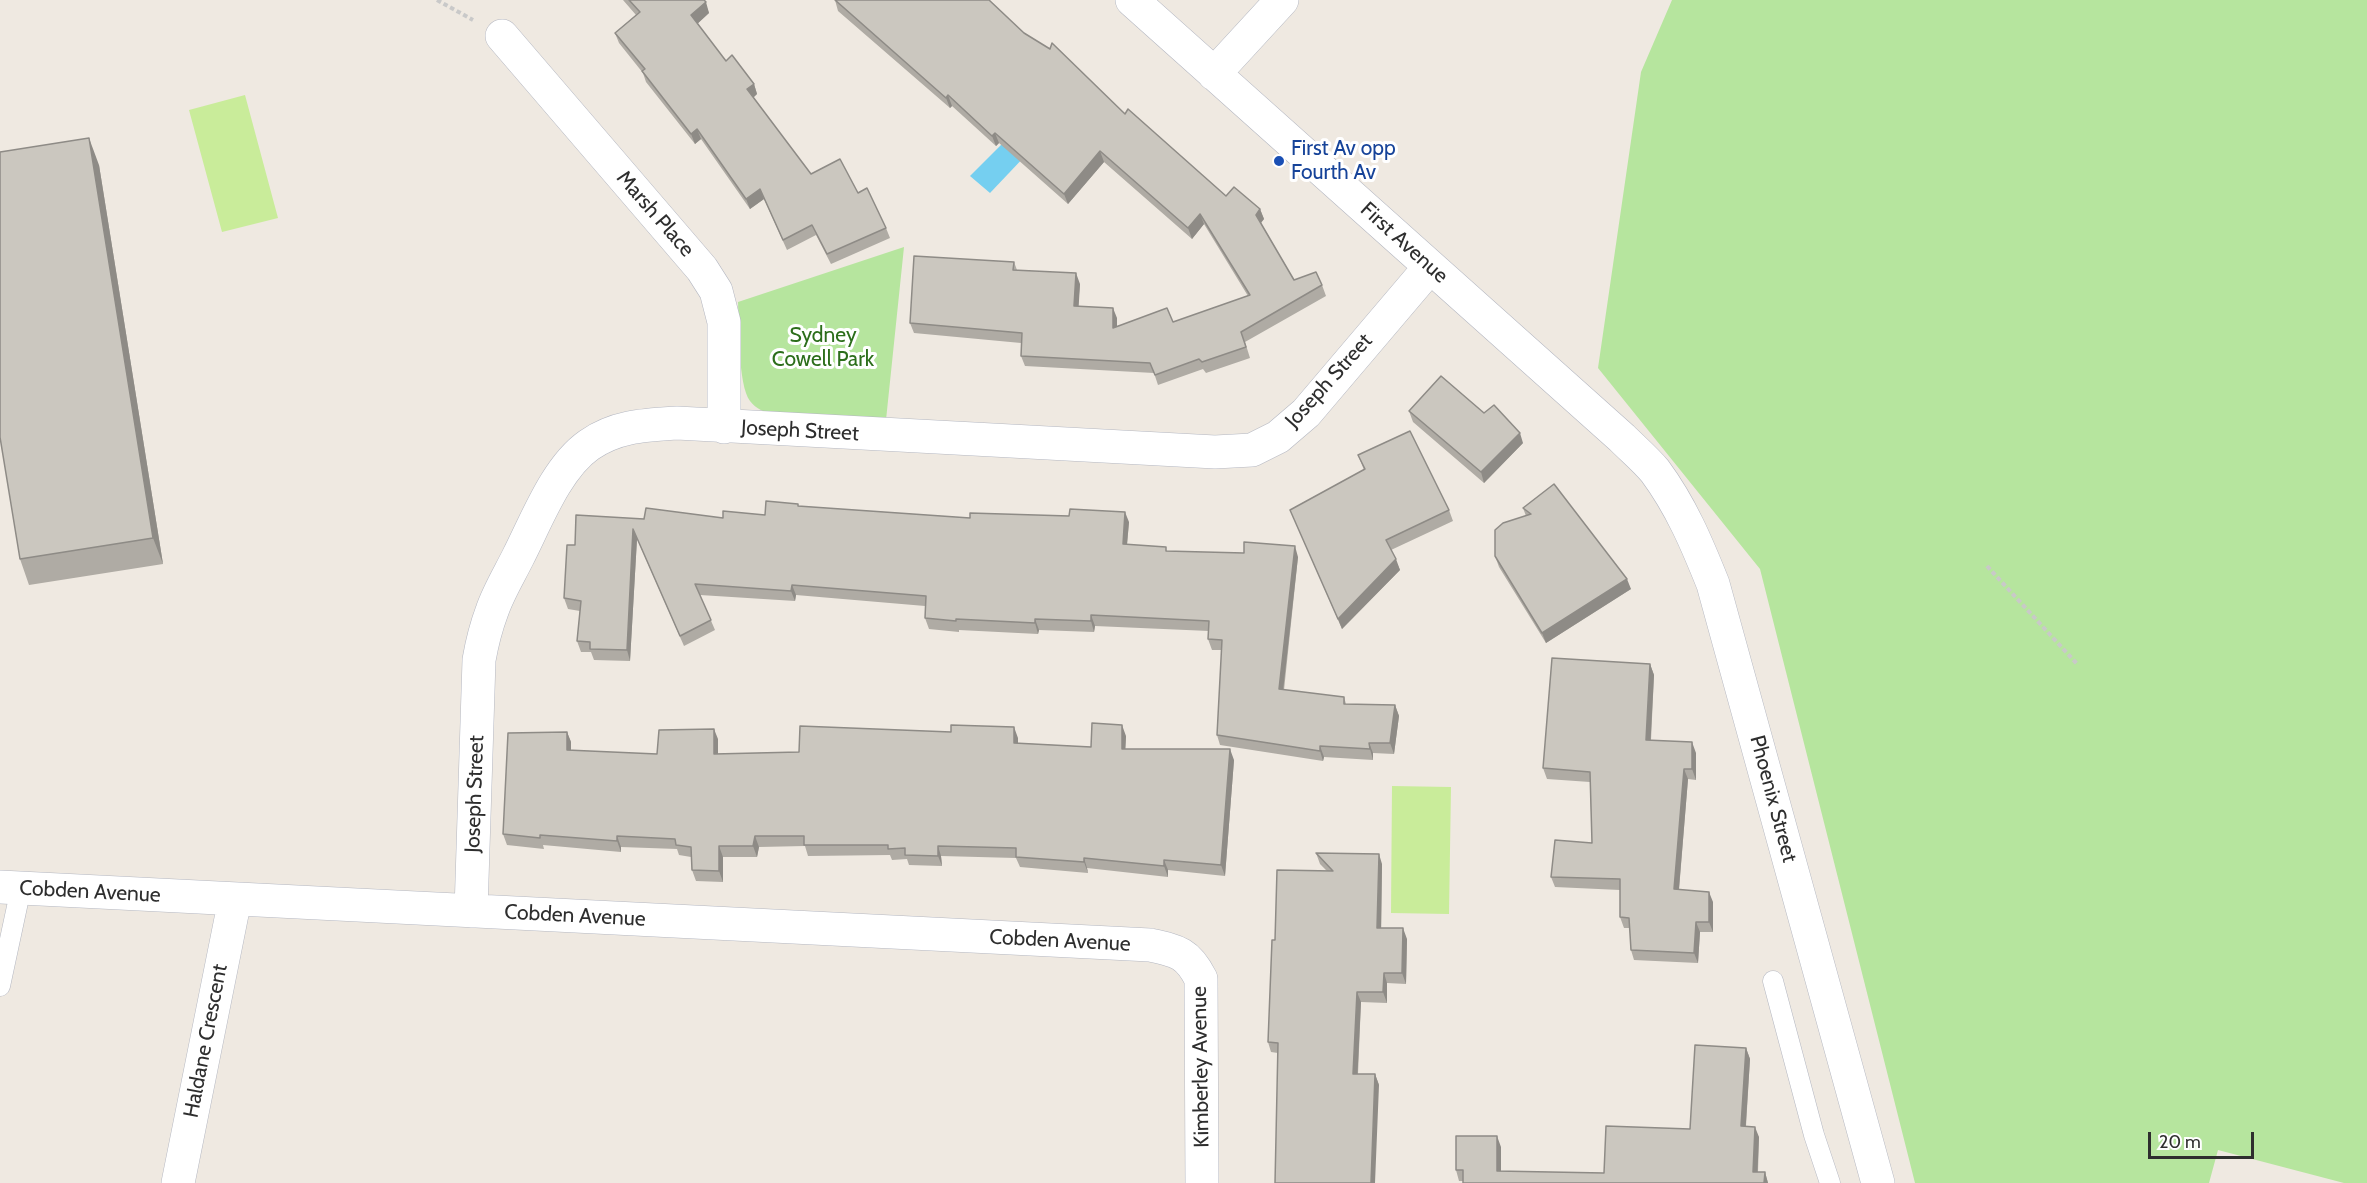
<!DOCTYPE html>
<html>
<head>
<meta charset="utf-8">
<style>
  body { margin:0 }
  #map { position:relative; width:2367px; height:1183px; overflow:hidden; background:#efe9e1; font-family:Cabin,sans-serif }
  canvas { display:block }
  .scale { position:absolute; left:2148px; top:1132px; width:106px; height:27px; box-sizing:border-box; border:3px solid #2e2e2e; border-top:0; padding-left:8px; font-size:18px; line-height:21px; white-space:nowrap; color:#2e2e2e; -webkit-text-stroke:4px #fff; paint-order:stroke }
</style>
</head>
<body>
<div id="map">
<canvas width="2367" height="1183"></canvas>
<div class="scale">20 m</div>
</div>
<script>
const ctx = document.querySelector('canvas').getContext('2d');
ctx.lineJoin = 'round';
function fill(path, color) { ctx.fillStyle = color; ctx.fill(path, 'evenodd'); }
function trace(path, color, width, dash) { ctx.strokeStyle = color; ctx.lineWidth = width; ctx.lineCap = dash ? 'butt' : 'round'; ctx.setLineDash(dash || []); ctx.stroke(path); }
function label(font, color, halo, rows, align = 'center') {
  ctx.font = font + ' Cabin,sans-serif'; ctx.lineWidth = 6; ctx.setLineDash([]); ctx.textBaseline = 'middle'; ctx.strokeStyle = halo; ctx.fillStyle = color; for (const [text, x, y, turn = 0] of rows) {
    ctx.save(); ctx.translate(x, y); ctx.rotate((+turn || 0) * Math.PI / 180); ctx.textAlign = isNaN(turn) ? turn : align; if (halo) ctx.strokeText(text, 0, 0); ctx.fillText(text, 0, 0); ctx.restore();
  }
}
fill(new Path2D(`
  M1672,0h695v1183h-23l-126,-33 -9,33h-294l-155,-614 -162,-201 43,-296z
  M904,247l-18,173 -112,-4c-9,-4 -18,-7 -24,-15 -12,-16 -11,-76 -12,-99z`), '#b6e59e');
fill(new Path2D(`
  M245,95l33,123 -56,14 -33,-122z
  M1392,786l59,1 -2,127 -58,-1z`), '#c9ec9a');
fill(new Path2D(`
  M1009,137l18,17 -37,39 -20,-17z`), '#75cff0');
const service = new Path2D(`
  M1773,981l41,154 16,48
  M0,986l21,-98`);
const minor = new Path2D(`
  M1132,0l490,438c11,11 23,21 33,33 26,35 42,73 58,113l165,599
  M502,36l200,233 14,22 8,31v105
  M1214,74l68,-74
  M0,887l1150,58c28,6 38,8 51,34l1,204
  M471,911l8,-251c3,-17 7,-33 13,-49 6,-18 17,-36 26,-54 18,-35 38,-89 71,-112 27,-19 56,-20 88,-22l538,29 37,-2 26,-13 28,-24 124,-146
  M178,1183l57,-284`);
trace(service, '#b4b7c1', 21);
trace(minor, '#b4b7c1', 34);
trace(new Path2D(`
  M437,0l36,20
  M1987,566l91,99`), '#c9c9c9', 4, [4.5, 3]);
trace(service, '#fff', 20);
trace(minor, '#fff', 33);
fill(new Path2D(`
  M623,0h81l5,13 -12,11 29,37 28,23 3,10 -4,3 58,77 47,19 28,35 4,10 -59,26 -15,-29 -29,15 -23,-51 -14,10 -49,-70 -6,5 -49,-62 -3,-9 -24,-30 -4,-10 21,-18z
  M835,0l189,33 202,163 34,13 4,10 -3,4 33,57 28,5 4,11 -81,46 5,16 -44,15 -3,-4 -45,16 -4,-12 -129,-7 -4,-10v-13l-107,-10 -4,-10 104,-61 3,8 63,14 -2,22 39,12v8l56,-4 75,-26 -44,-72 -12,15 -88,-77 -36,42 -69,-61 -3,3 -44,-40 -2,2 -112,-97z
  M99,165l64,399 -134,21 -9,-26z
  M1409,411l114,32 -39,40 -71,-61z
  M1358,455l91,55 4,11 -62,29 9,20 -58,59 -52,-119 74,-40z
  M799,506l171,12 159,4 -2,23 41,6 130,6 -14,133 60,7 2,7 49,1 4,11 -5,38 -21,-1v7l-49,-3 -1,4 -103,-16 -3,-10 5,-85h-10l-4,-11 1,-8 -114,-5 -1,6 -55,-2 -1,4 -79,-4v2l-30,-3 -4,-11v-12l-129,-11 -1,6 -95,-6 15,35 -31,16 -47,-107 -7,122 -36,-1 -3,-8h-10l-4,-11 3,-30 -12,-2 -4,-11 11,-53 69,-26 79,-1 42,-3z
  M1523,508l108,81 -85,54 -47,-76 -4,-11 31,-40z
  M1650,664l4,11 -3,65 45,13v27l-8,-1 -9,111 34,12v30h-13l-2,31 -64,-3 -3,-10 -1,-22h-6l-4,-11v-27l-65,-3 -4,-10 41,-34 -2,-61 -43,-3 -4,-11z
  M567,732l4,10v9l86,3 61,-15v15l81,-2 219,-14v5l73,4 35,-11 -1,13 109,11 -9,116 -57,-6v7l-81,-9 1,5 -68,-6 -4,-9 -75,-2 1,10 -33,-1 -2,-6 -15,1 -2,-5 -82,1 -3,-10 -46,1 -2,10h-34v25l-27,-1 -4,-11 -1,-13 -12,-2 -2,-6 -56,-2v5l-78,-7 1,4 -37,-4 -4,-11z
  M1316,853l66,11 -1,64 26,11 -1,45 -19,-1v20l-26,-1 -3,72h17l4,11 -101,-32 -7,-1 -3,-10 7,-102 52,-69 -7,-7z
  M1746,1048l4,11 -4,67 13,11 -1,35h7l3,11 -309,-2 -3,-11 45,-23v24l103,2 86,-44z`), '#afaba4');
fill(new Path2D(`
  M706,2l3,11 -14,13 -4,-11z
  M754,84l3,10 -6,6 -4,-11z
  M948,95l4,11 -2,2 -4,-10z
  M697,129l4,10 -6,5 -4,-10z
  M995,133l4,10 -3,3 -4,-10z
  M89,138l10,27 64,399 -10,-26z
  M1100,151l4,11 -36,42 -4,-10z
  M760,189l4,10 -14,10 -4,-10z
  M1260,209l4,10 -5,6 -3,-10z
  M1200,214l4,10 -12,15 -4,-11z
  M1076,273l4,11 -2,33 -4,-11z
  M1113,308l4,10v20l-4,-10z
  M1520,433l3,10 -39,40 -3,-11z
  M1125,512l4,10 -3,33 -3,-11z
  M633,529l4,10 -7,122 -3,-11z
  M1295,546l3,11 -16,143 -3,-11z
  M1396,559l4,11 -58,59 -4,-10z
  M1627,579l4,10 -85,54 -4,-10z
  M792,585l4,10 -1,6 -4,-10z
  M1091,615l4,11 -1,6 -3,-11z
  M1035,619l4,11 -1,4 -3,-11z
  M1650,664l4,11 -4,76 -4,-11z
  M1395,705l4,11 -5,38 -4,-11z
  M1122,725l4,11 -1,23 -3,-10z
  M1014,727l4,11v16l-4,-11z
  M714,729l4,10v25l-4,-10z
  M567,732l4,10v19l-4,-11z
  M1692,742l4,11v27l-4,-11z
  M1369,743l4,10v7l-3,-11z
  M1320,746l4,11 -1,4 -3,-10z
  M1230,749l4,11 -9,116 -4,-11z
  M1684,769l4,10 -10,121 -4,-11z
  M617,836l4,11v5l-4,-11z
  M755,836l4,11 -2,10 -4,-11z
  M719,846l4,11v25l-4,-11z
  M938,846l3,10 1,10 -4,-10z
  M1379,854l3,10 -1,74 -4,-10z
  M1084,858l3,10 1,5 -4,-11z
  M1164,860l4,10v7l-4,-11z
  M1709,892l4,10v30l-4,-10z
  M1696,922l4,10 -2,31 -4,-10z
  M1403,928l4,11 -1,45 -4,-11z
  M1384,973l3,10v20l-4,-11z
  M1357,992l4,10 -4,82 -4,-10z
  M1746,1048l4,11 -5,78 -4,-11z
  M1375,1074l4,11 -4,98h-4z
  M1755,1127l4,10 -2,45 -4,-10z
  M1497,1136l4,11v34l-4,-10z
  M1765,1172l3,11h-4z`), '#8e8b86');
const building = new Path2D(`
  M629,0h75l2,2 -15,13 35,46 6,-6 22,29 -7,5 64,85 29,-15 18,34 9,-5 19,40 -59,26 -15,-29 -29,15 -23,-51 -14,10 -49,-70 -6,5 -49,-63 3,-2 -30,-36 25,-21z
  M835,0h154l35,33 26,16 2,-6 73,71 3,-5 98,87 8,-9 26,22 -4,6 38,65 22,-8 6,13 -81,47 5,15 -44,15 -3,-3 -44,16 -5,-12 -129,-7 1,-23 -112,-10 4,-67 100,6 -1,8 63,3 -2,33 39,2v20l54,-20 6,14 77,-27 -50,-81 -12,14 -88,-77 -36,43 -69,-61 -3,3 -44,-41 -2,3z
  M89,138l64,400 -133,21 -20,-122v-285z
  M1441,376l43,37 10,-8 26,28 -39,39 -72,-61z
  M1410,431l39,79 -63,30 10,19 -58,60 -48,-109 75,-41 -7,-14z
  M1554,484l73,95 -85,54 -47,-77v-26l8,-7 28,-9 -8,-6z
  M766,501l32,3v2l172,12v-5l99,3 1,-7 55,3 -2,32 43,3v4l78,2v-11l51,4 -16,143 65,8v7l51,1 -5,38h-21l1,6 -50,-3v5l-103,-16 5,-95 -14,-1 1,-18 -118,-6v6l-56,-2v4l-79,-4v2l-31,-3 1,-22 -134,-11 -1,6 -96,-7 16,36 -31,16 -47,-107 -6,121 -37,-1v-7l-13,-1 4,-40 -17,-3 3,-53h8l1,-30 68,4 2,-11 77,10v-7l42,4z
  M1552,658l98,6 -4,76 46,2v27h-8l-10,120 35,3v30h-13l-2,31 -63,-3 -2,-32 -9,-1v-38l-69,-2 4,-37 37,3 -2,-71 -47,-4z
  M1092,723l30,2v24h108l-9,116 -57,-5v6l-80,-8v4l-68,-5v-9l-78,-2v10l-33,-1v-7l-17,1v-4h-84v-9h-49l-2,10h-34v25l-27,-1 -1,-23 -15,-2 -1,-6 -58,-3v5l-77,-6v3l-37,-4 5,-101 59,-1v18l90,4 2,-24 55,-1v25l85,-2 1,-26 151,6v-7l63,2v16l77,4z
  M1316,853l63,1 -2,74h26l-1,45h-18l-1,19h-26l-4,82h22l-4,109h-96l3,-140 -10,-1 4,-102h3l2,-70 56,1z
  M1695,1045l51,3 -5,78 14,1 -2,45h12l-1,11h-301v-13h-7v-34h41v35l107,2 2,-47 84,3z`);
fill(building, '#cbc7bf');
trace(building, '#8e8b86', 1.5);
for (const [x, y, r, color] of [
  [1279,161,6,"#1a4fb4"]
]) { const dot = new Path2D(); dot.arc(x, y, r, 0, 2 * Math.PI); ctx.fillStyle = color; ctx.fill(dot); trace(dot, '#fff', 2); }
label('21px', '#164399', '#fff', [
  ["First Av opp",1291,149],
  ["Fourth Av",1291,173]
], 'left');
label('21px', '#2e2e2e', '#fff', [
  ["Marsh Place",655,214,49],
  ["First Avenue",1404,243,42],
  ["Joseph Street",1329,381,-48],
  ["Joseph Street",800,431,3],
  ["Joseph Street",475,794,-88],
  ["Phoenix Street",1773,799,75],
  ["Cobden Avenue",90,892,3],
  ["Cobden Avenue",575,916,3],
  ["Cobden Avenue",1060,941,3],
  ["Haldane Crescent",206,1041,-79],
  ["Kimberley Avenue",1201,1067,-91]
]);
label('21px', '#2c6e1b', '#fff', [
  ["Sydney",823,336],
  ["Cowell Park",823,360]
]);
</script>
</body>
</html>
